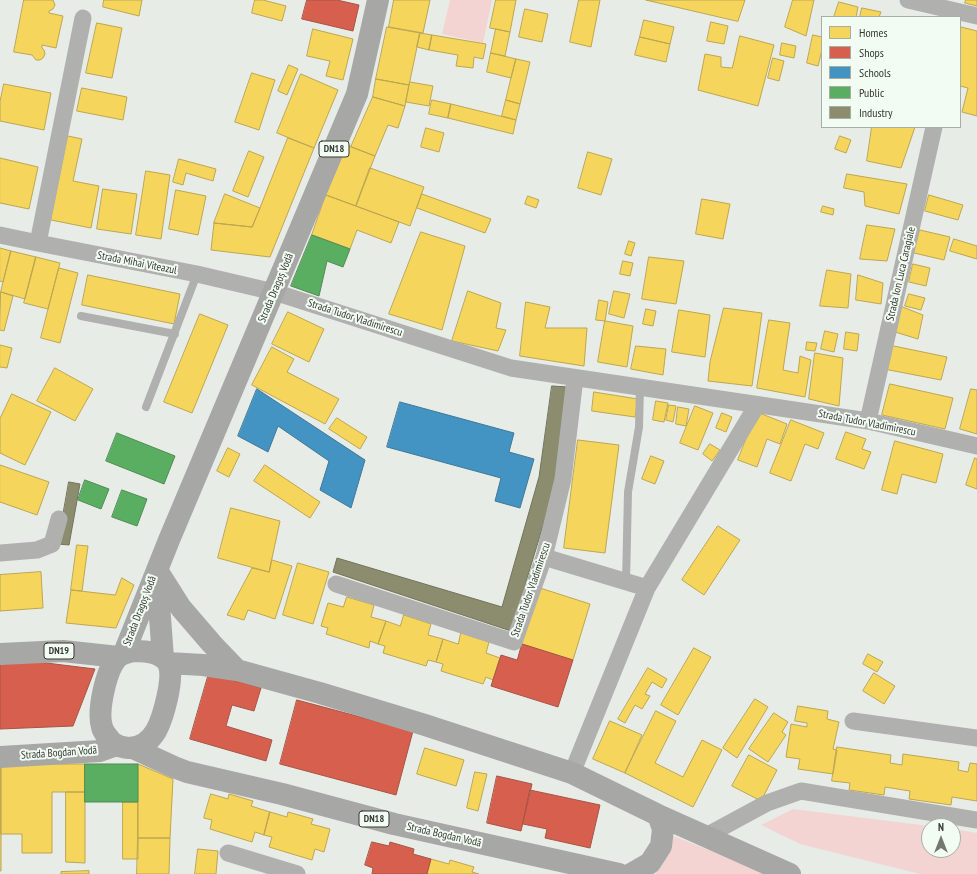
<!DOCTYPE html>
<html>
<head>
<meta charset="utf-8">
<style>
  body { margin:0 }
  #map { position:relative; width:977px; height:874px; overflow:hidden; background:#e7ece6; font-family:"PT Sans Narrow",sans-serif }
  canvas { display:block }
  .legend { position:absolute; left:821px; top:16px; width:140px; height:112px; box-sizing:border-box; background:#f3fcf2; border:1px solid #a7aea6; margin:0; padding:5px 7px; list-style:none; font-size:12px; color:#353834 }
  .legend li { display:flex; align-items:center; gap:8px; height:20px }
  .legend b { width:20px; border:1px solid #a7aea6 }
  .north { position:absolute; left:921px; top:818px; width:40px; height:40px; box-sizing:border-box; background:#f3fcf2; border:1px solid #a7aea6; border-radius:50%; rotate:0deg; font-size:11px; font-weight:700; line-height:16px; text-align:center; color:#353834 }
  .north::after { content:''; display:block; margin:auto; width:14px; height:18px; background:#737772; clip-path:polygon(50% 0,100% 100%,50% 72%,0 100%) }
</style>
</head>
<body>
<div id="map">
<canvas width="977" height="874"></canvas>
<ul class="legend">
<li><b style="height:11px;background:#f6d55c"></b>Homes</li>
<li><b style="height:11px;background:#d6604d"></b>Shops</li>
<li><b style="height:11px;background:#4393c3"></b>Schools</li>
<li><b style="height:11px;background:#5aae61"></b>Public</li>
<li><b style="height:11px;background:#8c8c6e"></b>Industry</li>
</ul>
<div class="north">N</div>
</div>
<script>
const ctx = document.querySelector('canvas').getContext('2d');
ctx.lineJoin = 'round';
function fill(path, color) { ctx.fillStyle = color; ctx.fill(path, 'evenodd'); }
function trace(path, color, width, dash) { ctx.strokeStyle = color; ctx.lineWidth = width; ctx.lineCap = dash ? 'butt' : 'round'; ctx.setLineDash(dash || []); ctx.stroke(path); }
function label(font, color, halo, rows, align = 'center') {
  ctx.font = font + ' "PT Sans Narrow",sans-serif'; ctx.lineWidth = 4; ctx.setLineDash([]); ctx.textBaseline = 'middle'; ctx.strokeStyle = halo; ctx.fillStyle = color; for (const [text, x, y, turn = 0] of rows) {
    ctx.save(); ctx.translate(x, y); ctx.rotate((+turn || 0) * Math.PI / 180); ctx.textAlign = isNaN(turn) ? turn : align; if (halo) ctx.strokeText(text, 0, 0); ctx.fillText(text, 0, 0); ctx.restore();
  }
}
fill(new Path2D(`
  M450,0h42l-9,43 -41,-9z
  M793,809l136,17v24h24v-21l24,4v41h-57l-120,-30 -39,-19z
  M668,834l102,40h-114z`), '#f3d4d2');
const homes = new Path2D(`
  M24,0h29l2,5 -2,4 -4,2v2l14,3 -7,32 -14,-3v3l2,2 1,4 -2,4 -3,2h-4l-4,-5 -18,-3z
  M104,0h38l-3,16 -36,-9z
  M255,0h8l23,6 -4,15 -30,-8z
  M394,0h36l-7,33 -34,-6z
  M496,0h20l-6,32 -20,-4z
  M579,0h21l-9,47 -21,-5z
  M646,0h99l-7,21z
  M793,0h21l-8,36 -21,-9z
  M966,0h11v6l-12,-3z
  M839,2l19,5 -2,10h-22z
  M862,8l19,4 -2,5h-19z
  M525,9l23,5 -6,28 -23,-5z
  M644,20l30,7 -4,17 -30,-7z
  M711,22l17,4 -4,18 -17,-3z
  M97,23l25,5 -10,50 -26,-5z
  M387,27l33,6 -11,52 -33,-6z
  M961,27l16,4v85l-15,-4 6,-24 -8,-2z
  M313,29l40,10 -10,41 -17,-4 4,-15 -23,-5z
  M496,29l14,3 -5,24 -14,-3z
  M420,33l12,2 -3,15 -12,-3z
  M432,35l54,9 -3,15 -9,-2 -1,11 -17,-2 2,-11 -29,-5z
  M813,35l9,2v13l-4,16 -11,-3z
  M740,36l34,9 -16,61 -60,-16 7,-36 16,3v10l11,1z
  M640,37l30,7 -4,18 -31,-7z
  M782,43l14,3 -2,12 -14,-3z
  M491,53l25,6 -5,19 -24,-6z
  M773,58l11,3 -5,20 -11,-3z
  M516,59l14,3 -10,42 -14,-4z
  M289,65l9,4 -11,26 -9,-4z
  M252,73l23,7 -16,50 -24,-8z
  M301,74l37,16 -24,58 -37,-15z
  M376,79l33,6 -4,21 -32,-9z
  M410,82l23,4 -4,20 -23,-4z
  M4,84l47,9 -7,37 -44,-9v-19z
  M82,88l45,9 -4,23 -46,-9z
  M373,97l32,9 -7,22 -10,-3 -13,31 -24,-9z
  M432,100l19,4 -3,14 -19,-4z
  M506,100l14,4 -4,16 -14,-4z
  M451,104l65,16 -3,14 -65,-16z
  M872,127h43l-14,41 -34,-7z
  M426,128l18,5 -5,19 -18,-5z
  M68,136l14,3 -9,42 26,5 -8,42 -40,-8z
  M840,136l11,4 -5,13 -11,-4z
  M288,138l26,10 -44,109 -59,-7 3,-27 38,4z
  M347,145l28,11 -19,50 -30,-11z
  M249,151l15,6 -16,40 -15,-6z
  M588,152l24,7 -11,36 -23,-7z
  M0,158l38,9 -9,42 -29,-6z
  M179,159l37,10 -3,12 -27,-8 -3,12 -10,-3z
  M370,168l54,19 -14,39 -54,-20z
  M146,171l24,4 -9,64 -25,-4z
  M847,174l60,10 -8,30 -34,-8 -1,-14 -20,-4z
  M103,189l34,5 -6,40 -34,-5z
  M176,190l30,6 -8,39 -29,-6z
  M225,194l35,14 -8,19 -38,-4z
  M422,194l69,25 -6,14 -68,-25z
  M326,195l73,27 -8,21 -34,-13 -7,19 -38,-14z
  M929,195l34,10 -5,15 -33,-9z
  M528,196l11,4 -3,8 -11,-4z
  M702,199l28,5 -7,35 -27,-5z
  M823,206l11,3 -1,6 -12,-3z
  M867,225l28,4 -8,32 -27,-2z
  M920,230l30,7 -6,23 -30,-7z
  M421,232l44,14 -23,84 -53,-16z
  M954,239l23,7v13l-27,-8z
  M629,241l6,2 -4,13 -6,-2z
  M0,248l11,3 -8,31 -3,-1z
  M11,251l25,6 -11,42 -24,-7z
  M36,257l24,6 -12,46 -24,-6z
  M649,257l35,4 -8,43 -34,-5z
  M623,261l10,2 -3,13 -10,-2z
  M913,264l17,4 -4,18 -17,-4z
  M59,268l19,5 -18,70 -19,-5z
  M827,270l24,4 -3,34 -28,-2z
  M88,275l92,19 -6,30 -92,-19z
  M858,275l25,8 -2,21 -25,-4z
  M468,291l33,12 -5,25 10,2 -8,21 -46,-10z
  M614,291l16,3 -6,24 -15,-4z
  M1,292l12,4 -9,35 -4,-1z
  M909,294l16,4 -4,12 -16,-4z
  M599,300l9,2 -3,19 -9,-1z
  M526,302l24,5 -5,21h42l-3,38 -64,-10z
  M900,306l23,9 -5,24 -23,-7z
  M724,308l38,5 -10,73 -44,-5 2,-19z
  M646,309l10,2 -3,15 -10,-2z
  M679,310l31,5 -5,42 -33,-5z
  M288,312l36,17 -15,33 -37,-18z
  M200,314l28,11 -36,88 -28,-11z
  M769,320l21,3 -7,47 15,3 2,-17 11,4 -6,37 -48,-9z
  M605,321l28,5 -6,41 -29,-5z
  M825,331l13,3 -4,18 -13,-3z
  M846,332l13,2 -2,17 -13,-2z
  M807,342l10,1 -2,8 -9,-1z
  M0,345l12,3 -5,20 -7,-1z
  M889,345l58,12 -6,23 -57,-11z
  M636,346l30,3 -3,26 -32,-6z
  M272,347l22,12 -7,13 52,27 -14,25 -73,-39z
  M815,353l28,5 -4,48 -30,-7z
  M55,368l38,21 -18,32 -38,-20z
  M890,384l63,14 -8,31 -63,-14z
  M971,389l6,1v44l-17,-5z
  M594,392l44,7 -3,18 -43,-6z
  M12,394l39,18 -26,53 -25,-12v-34z
  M656,401l12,2 -4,19 -11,-2z
  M669,405l7,1 -3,16 -7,-2z
  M695,406l18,7 -15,37 -18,-7z
  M678,407l11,2 -3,17 -10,-2z
  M757,412l30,12 -7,20 -13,-5 -10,28 -19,-7z
  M722,413l10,4 -6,15 -10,-4z
  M337,418l30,19 -7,12 -31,-20z
  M791,420l33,13 -6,16 -13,-5 -14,37 -21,-8z
  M846,432l20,7 -4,10 9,3 -7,17 -28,-10z
  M578,440l41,5 -14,108 -41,-5z
  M895,441l48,13 -7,29 -34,-9 -5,20 -15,-4z
  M710,444l10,6 -8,11 -9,-7z
  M228,448l12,6 -11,23 -12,-6z
  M651,456l13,5 -9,23 -13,-5z
  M975,458l2,1v30l-11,-4z
  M0,465l49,17 -12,33 -37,-13z
  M265,465l55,37 -10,16 -56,-37z
  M231,508l49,13 -11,51 -51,-14z
  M718,526l22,14 -36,55 -22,-15z
  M77,545l11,1 -6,45 -11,-1z
  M272,560l20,6 -17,53 -27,-9 -4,10 -17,-5 25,-47 17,4z
  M298,563l31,9 -16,52 -30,-9z
  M41,572l2,36 -43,3v-36z
  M122,578l12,7 -18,43 -50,-5 5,-33 44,5z
  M540,588l50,16 -17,56 -51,-16z
  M347,597l27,8 -3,12 15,4 -8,23 -8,-3 -1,7 -43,-14 2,-6 -7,-2 7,-23 15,4z
  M404,615l27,9 -3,11 15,4 -7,23 -8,-2 -2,6 -43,-13 2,-7 -7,-2 8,-23 14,5z
  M461,633l28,9 -3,11 14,5 -7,22 -7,-3 -3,7 -42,-13 2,-7 -7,-2 7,-23 15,5z
  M694,648l17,9 -33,58 -17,-10z
  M868,654l15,8 -6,10 -14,-8z
  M648,668l19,11 -5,9 -10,-6 -7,12 5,2 -8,13 -7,-4 -10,18 -7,-4z
  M874,673l21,13 -11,18 -21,-13z
  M755,699l13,8 -31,51 -14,-10z
  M798,706l30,5 -1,8 12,3 -6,27 4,1 -4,24 -35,-5 2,-10 -14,-2 5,-33 16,3v-4l-12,-2z
  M656,711l20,10 -21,42 28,14 19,-37 20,10 -29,57 -68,-34z
  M774,713l14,9 -6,10 4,3 -18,27 -19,-13z
  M610,721l32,14 -17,38 -32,-14z
  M837,747l54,8 -1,8 12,2 1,-11 56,8 -1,8 10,2 2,-9 7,1v37l-25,-4 -1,8 -42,-6 1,-8 -25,-4 -1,8 -35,-5 1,-7 -18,-2z
  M425,748l39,12 -8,26 -39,-12z
  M749,755l28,15 -16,31 -29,-15z
  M0,764h1v107h-1z
  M1,764h84v28h-33v61h-30v-19h-21z
  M138,764l35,15 -3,59h-32z
  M475,772l12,2 -9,37 -11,-3z
  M66,792h19v71l-19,-1z
  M211,794l17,5 1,-5 24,7 -2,5 19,6 -6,23 -9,-3 -3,10 -42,-13 2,-9 -8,-2z
  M123,802h15v57h-15z
  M270,812l17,5 1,-5 25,7 -2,5 19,5 -6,23 -9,-3 -3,11 -43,-13 3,-10 -8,-2z
  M138,838h32l-1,36h-32z
  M198,849l20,2 -2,23h-21z
  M431,859l18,5 1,-4 24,7 -2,5 7,2h-52z
  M89,871v3h-28v-2z`);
fill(homes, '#f6d55c');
trace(homes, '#bca650', 1);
const shops = new Path2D(`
  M307,0h30l22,5 -6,26 -51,-12z
  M522,644l51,16 -15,47 -67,-21 10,-31 16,5z
  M22,660l73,9 -22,57 -73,3v-66z
  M209,673l52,15 -7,23 -22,-6 -6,21 46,14 -6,21 -76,-22z
  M297,700l116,31 -17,64 -116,-31z
  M497,776l35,8 -11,47 -34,-8z
  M530,790l70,15 -10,43 -45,-10 2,-9 -24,-5z
  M372,842l17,4 1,-4 24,7 -1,5 18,5 -4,15h-55l1,-6 -8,-3z`);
fill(shops, '#d6604d');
trace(shops, '#a65446', 1);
const schools = new Path2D(`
  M257,389l108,71 -14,48 -31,-18 9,-29 -51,-35 -10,26 -30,-16z
  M400,402l114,31 -5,19 25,7 -14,49 -25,-7 6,-23 -114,-31z`);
fill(schools, '#4393c3');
trace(schools, '#3f7898', 1);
const public = new Path2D(`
  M312,235l38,14 -7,18 -16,-6 -8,35 -28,-10z
  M117,433l58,23 -11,28 -58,-23z
  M85,480l24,9 -8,20 -23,-9z
  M122,490l25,9 -10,27 -25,-9z
  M85,764h53v38h-53z`);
fill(public, '#5aae61');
trace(public, '#4f8b54', 1);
const industry = new Path2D(`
  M552,386l16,1 -12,96 -45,148 -178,-59 4,-14 165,49 37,-130z
  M69,482l11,2 -11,61 -11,-1z`);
fill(industry, '#8c8c6e');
trace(industry, '#72735d', 1);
trace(new Path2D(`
  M81,316l94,18
  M146,407l51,-133
  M626,582l2,-90 11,-65 1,-40`), '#b0b0af', 8);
trace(new Path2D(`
  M908,0l69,16
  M0,235l38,8 159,31 77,18 237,76 357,53 109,25
  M38,243l45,-225
  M868,421l66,-294
  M0,553l37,-3 15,-6 7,-25
  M544,557l103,31
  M336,584l178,58 30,-85 19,-78 12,-101
  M853,721l124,17
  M572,773l75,-185 110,-183
  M706,836l61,-33 34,-12 176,29
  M228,853l69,21`), '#b0b0af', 17);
trace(new Path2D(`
  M157,570l24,38 31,36 25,26
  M157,577l6,81
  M135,651c11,0 26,1 33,12 7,14 -5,55 -12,68 -6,10 -16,17 -27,17 -8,-1 -14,-2 -19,-8 -3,-4 -7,-8 -8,-13 -5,-16 4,-58 16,-70 5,-4 11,-5 17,-6z
  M124,653l45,-113 188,-446 21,-94
  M0,654l63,-3 55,6
  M168,663l35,2 34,5 83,23 105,32 147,48 86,42 132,59
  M133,748l41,19 13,5 95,22 112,30 225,50
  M0,757l100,-6 17,-6
  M631,874l19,-11 11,-17 2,-17 -5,-14`), '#a7a8a6', 22);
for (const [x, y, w] of [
  [334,149,30],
  [59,651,30],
  [374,819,30]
]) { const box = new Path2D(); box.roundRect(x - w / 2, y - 8, w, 16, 3); ctx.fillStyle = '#f3fcf2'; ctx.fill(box); trace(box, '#353834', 1); }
label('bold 10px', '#353834', null, [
  ["DN18",334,149],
  ["DN19",59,651],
  ["DN18",374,819]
]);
label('11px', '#353834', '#f3fcf2', [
  ["Strada Mihai Viteazul",137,263,11],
  ["Strada Ion Luca Caragiale",901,274,-77],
  ["Strada Dragoș Vodă",276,288,-67],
  ["Strada Tudor Vladimirescu",355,318,18],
  ["Strada Tudor Vladimirescu",867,423,11],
  ["Strada Tudor Vladimirescu",531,590,-71],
  ["Strada Dragoș Vodă",140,611,-69],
  ["Strada Bogdan Vodă",59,753,-4],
  ["Strada Bogdan Vodă",444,835,13]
]);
</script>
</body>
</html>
